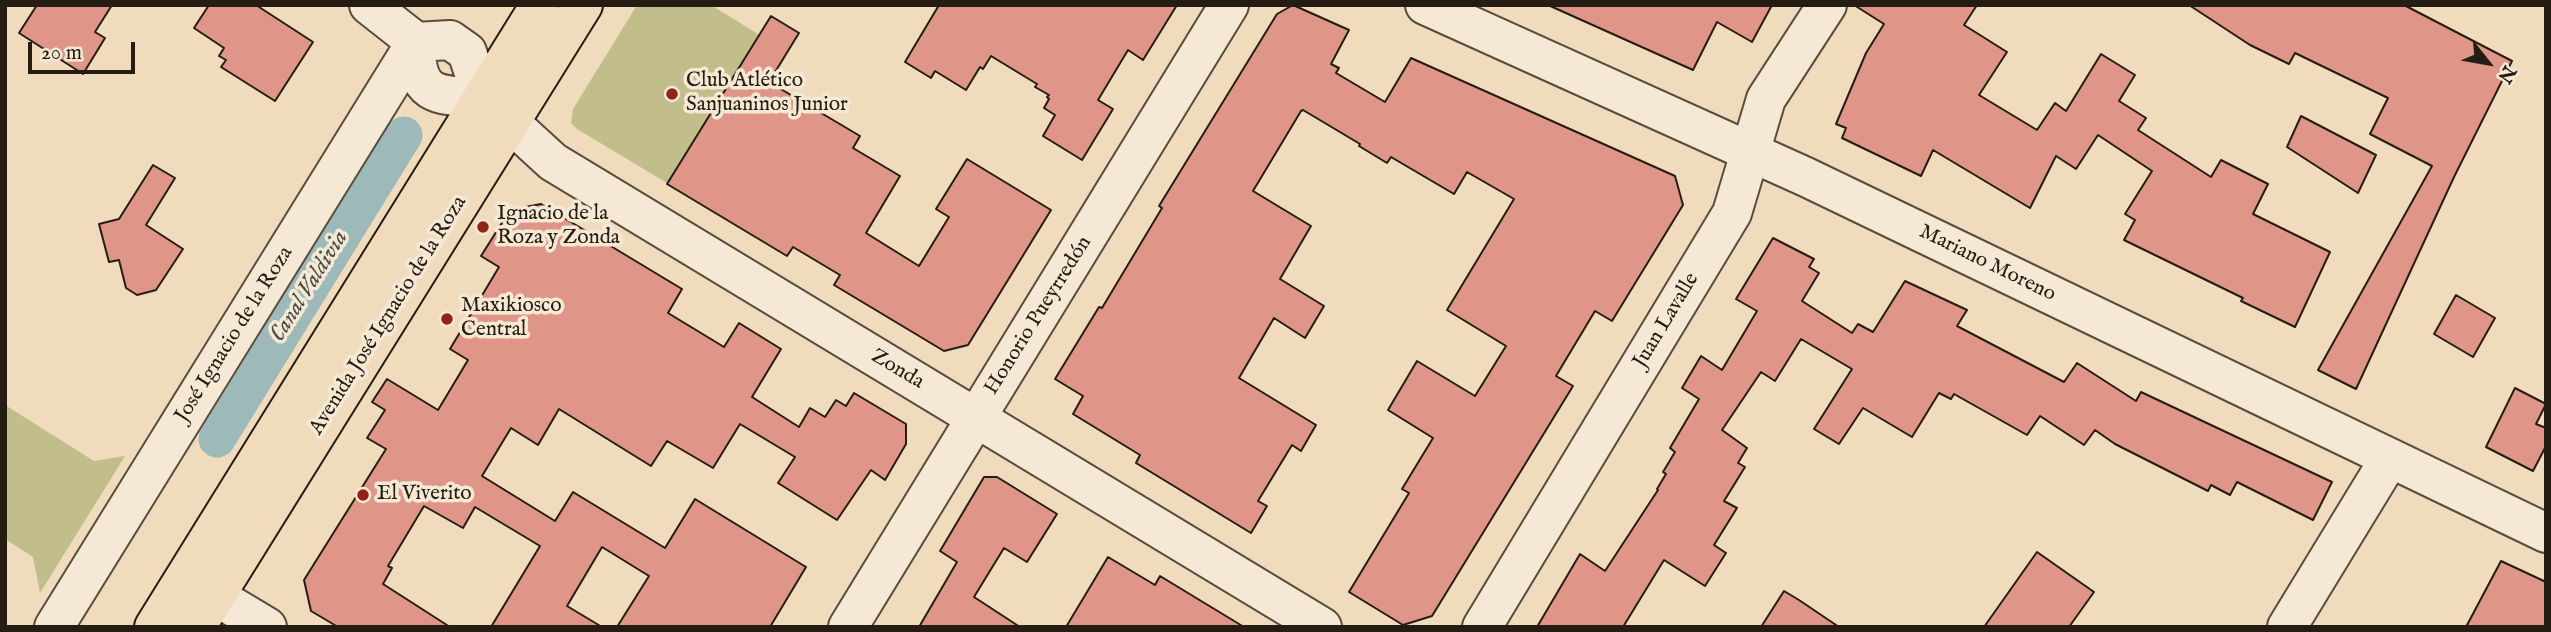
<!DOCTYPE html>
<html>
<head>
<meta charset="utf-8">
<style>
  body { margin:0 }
  #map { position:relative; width:2551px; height:632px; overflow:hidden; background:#f0dbbd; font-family:"IM FELL English",serif }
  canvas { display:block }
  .frame { position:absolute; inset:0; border:7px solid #251d13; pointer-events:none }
  .north { position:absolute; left:2453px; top:28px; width:70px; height:70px; -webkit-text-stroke:5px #f5e8d4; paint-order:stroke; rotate:121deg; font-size:19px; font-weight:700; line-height:28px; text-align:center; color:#251d13 }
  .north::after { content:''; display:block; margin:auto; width:24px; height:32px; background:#251d13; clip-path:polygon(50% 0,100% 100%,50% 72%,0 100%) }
  .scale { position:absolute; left:28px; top:42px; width:107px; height:32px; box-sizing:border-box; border:4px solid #251d13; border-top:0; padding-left:9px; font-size:21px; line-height:24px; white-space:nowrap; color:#251d13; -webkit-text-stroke:5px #f5e8d4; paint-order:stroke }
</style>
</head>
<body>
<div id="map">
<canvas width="2551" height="632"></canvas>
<div class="frame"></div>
<div class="north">N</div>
<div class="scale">20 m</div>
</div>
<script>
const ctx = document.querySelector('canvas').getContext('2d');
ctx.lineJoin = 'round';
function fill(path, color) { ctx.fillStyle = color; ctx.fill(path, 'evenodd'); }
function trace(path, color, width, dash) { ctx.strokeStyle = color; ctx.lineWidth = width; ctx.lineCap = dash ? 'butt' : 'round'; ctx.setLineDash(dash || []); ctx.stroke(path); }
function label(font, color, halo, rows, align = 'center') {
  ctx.font = font + ' "IM FELL English",serif'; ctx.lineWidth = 7; ctx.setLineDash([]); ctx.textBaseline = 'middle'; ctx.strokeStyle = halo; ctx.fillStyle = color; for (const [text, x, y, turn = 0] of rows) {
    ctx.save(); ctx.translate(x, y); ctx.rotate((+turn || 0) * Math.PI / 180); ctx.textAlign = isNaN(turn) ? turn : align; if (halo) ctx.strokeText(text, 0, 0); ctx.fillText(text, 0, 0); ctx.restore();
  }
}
fill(new Path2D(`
  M637,5h74l76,47 -90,149 -120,-72 -6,-6 2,-14z
  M5,405l89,56 31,-5 -85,137 -7,-36 -28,-18z`), '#c1be8c');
trace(new Path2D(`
  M217,439l187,-304`), '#9db9ba', 37);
const building = new Path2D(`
  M37,5h75l-17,27 10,6 -22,36 -64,-41z
  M209,5h47l57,37 -38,59 -54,-34 5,-7 -7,-4 5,-8 -30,-20z
  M939,5h238l-34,55 -15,-10 -30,50 15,9 -31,51 -39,-24 12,-21 -11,-7 5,-9 -2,-2 2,-2 -14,-8 2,-3 -46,-28 -8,13 -3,-2 -14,23 -31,-19 -4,7 -26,-16z
  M1293,5l56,25 -18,34 8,4 -3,5 49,29 26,-44 264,118 8,29 -71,116 -17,-10 -39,65 17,10 -141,230 -29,9 -54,-33 60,-99 -7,-4 31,-51 -45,-28 29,-49 58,35 31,-50 -59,-36 67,-111 -47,-27 -13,22 -63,-37 -4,6 -28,-17 1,-2 -57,-34 -2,1 -48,80 58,35 -31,53 44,27 -19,32 -31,-20 -35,60 77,47 -15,26 -9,-6 -34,56 9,5 -16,27 -115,-70 4,-8 -67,-41 10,-18 -28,-17 44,-72 3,1 60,-100 -3,-2 118,-192z
  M1548,5h224l-20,37 -35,-20 -24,48z
  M1854,5h123l-13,20 43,27 -28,43 58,35 18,-27 11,8 35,-57 34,21 -16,26 27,17 -8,12 73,47 10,-17 47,24 -15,30 77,38 -35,75 -54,-26 2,-3 -119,-58 11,-20 -10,-6 27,-43 -54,-36 -22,34 -20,-13 -26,52 -97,-58 -12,26 -79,-38 4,-10 -10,-4 30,-71 18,-29z
  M2189,5h215l108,56 -58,116 -98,212 -38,-19 114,-204 -62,-32 18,-36 -93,-45 -6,11 -39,-19z
  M771,16l28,17 -30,49 91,54 -7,12 47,28 -34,57 53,33 30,-49 -13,-8 31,-50 84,51 -83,135 -24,6 -110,-66 6,-10 -47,-28 -6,9 -120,-72z
  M2301,116l75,39 -18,38 -71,-46z
  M153,165l22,13 -29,47 37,24 -27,41 -19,5 -11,-7 -7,-28 -10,2 -10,-38 20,-5z
  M541,204l141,85 -14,24 56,34 15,-24 42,26 -29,48 47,30 11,-19 15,9 11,-17 10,6 8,-13 52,31v20l-21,36 -14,-10 -34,50 -59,-37 17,-26 -55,-33 -27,44 -46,-27 -16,25 -92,-57 -21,36 -27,-17 -29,48 73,45 18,-29 92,56 30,-49 111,68 -36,60h-153l32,-51 -47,-29 -35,59 35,21h-111l49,-81 -65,-39 -12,21 -39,-22 -36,60 4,2 -9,16 67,43h-112l-27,-16 -7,-31 82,-131 -19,-11 18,-28 -13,-8 15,-23 51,31 30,-50 -18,-11 49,-82 -18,-11 29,-46z
  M1773,238l41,21 -5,8 10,6 -17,28 50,32 6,-9 15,8 32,-51 62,29 -10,16 107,56 13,-19 59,38 5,-9 191,90 -19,38 -76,-38 -7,13 -19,-10 -3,6 -93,-47 -20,-14 -11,15 -44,-29 -13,19 -73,-41 -3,5 -12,-6 -27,44 -49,-29 -24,36 -25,-15 38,-60 -51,-30 -26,42 -14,-9 -39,58 25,18 -9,15 7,4 -21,34 13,7 -23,37 12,8 -21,33 -41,-26 -41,67h-86l43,-73 25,17 53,-81 -1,-1 9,-15 -3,-2 12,-20 -5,-4 29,-49 -17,-11 19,-32 21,14 35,-59 -21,-12z
  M2456,295l39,23 -22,39 -39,-23z
  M2515,388l31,16 -10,20 10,4v18l-13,25 -47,-24z
  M984,477h13l60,37 -30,48 -23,-14 -30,49 46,30h-101l38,-65 -17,-11z
  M2037,552l57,40 -25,35h-85z
  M1108,557l47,28 5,-9 84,51h-178z
  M2501,561l45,21v45h-80z
  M1784,591l15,9 40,27h-78z`);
fill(building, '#df9588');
trace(building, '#251d13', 2);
const minor = new Path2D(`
  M369,5l47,37 34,-2 17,12 15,45 71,65 769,465
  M1425,5l381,172 740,356
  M416,42c-1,55 20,54 66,55
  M187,579l80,48
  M54,627l362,-585
  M848,627l381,-622
  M1482,627l250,-414 34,-114 61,-94
  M2287,627l103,-169`);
const primary = new Path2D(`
  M154,627l386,-622
  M196,627l387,-622`);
trace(minor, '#584c3e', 42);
trace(primary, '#251d13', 42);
trace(minor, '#f5e8d4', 38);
trace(primary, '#f0dbbd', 38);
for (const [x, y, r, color] of [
  [672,94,7,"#8f2418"],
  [483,227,7,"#8f2418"],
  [447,319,7,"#8f2418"],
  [363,495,7,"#8f2418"]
]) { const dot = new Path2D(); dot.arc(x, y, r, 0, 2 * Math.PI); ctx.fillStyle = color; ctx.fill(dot); trace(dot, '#f5e8d4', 2.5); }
label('21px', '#251d13', '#f5e8d4', [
  ["Club Atlético",686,82],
  ["Sanjuaninos Junior",686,106],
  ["Ignacio de la",497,215],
  ["Roza y Zonda",497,239],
  ["Maxikiosco",461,307],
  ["Central",461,331],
  ["El Viverito",377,495]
], 'left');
label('21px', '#251d13', '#f5e8d4', [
  ["Mariano Moreno",1987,264,26],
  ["Avenida José Ignacio de la Roza",389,316,-58],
  ["Honorio Pueyrredón",1039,316,-58],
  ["Juan Lavalle",1667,321,-59],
  ["José Ignacio de la Roza",235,335,-58],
  ["Zonda",897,370,31]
]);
label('italic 23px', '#494c45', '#f5e8d4', [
  ["Canal Valdivia",310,287,-58]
]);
</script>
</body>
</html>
